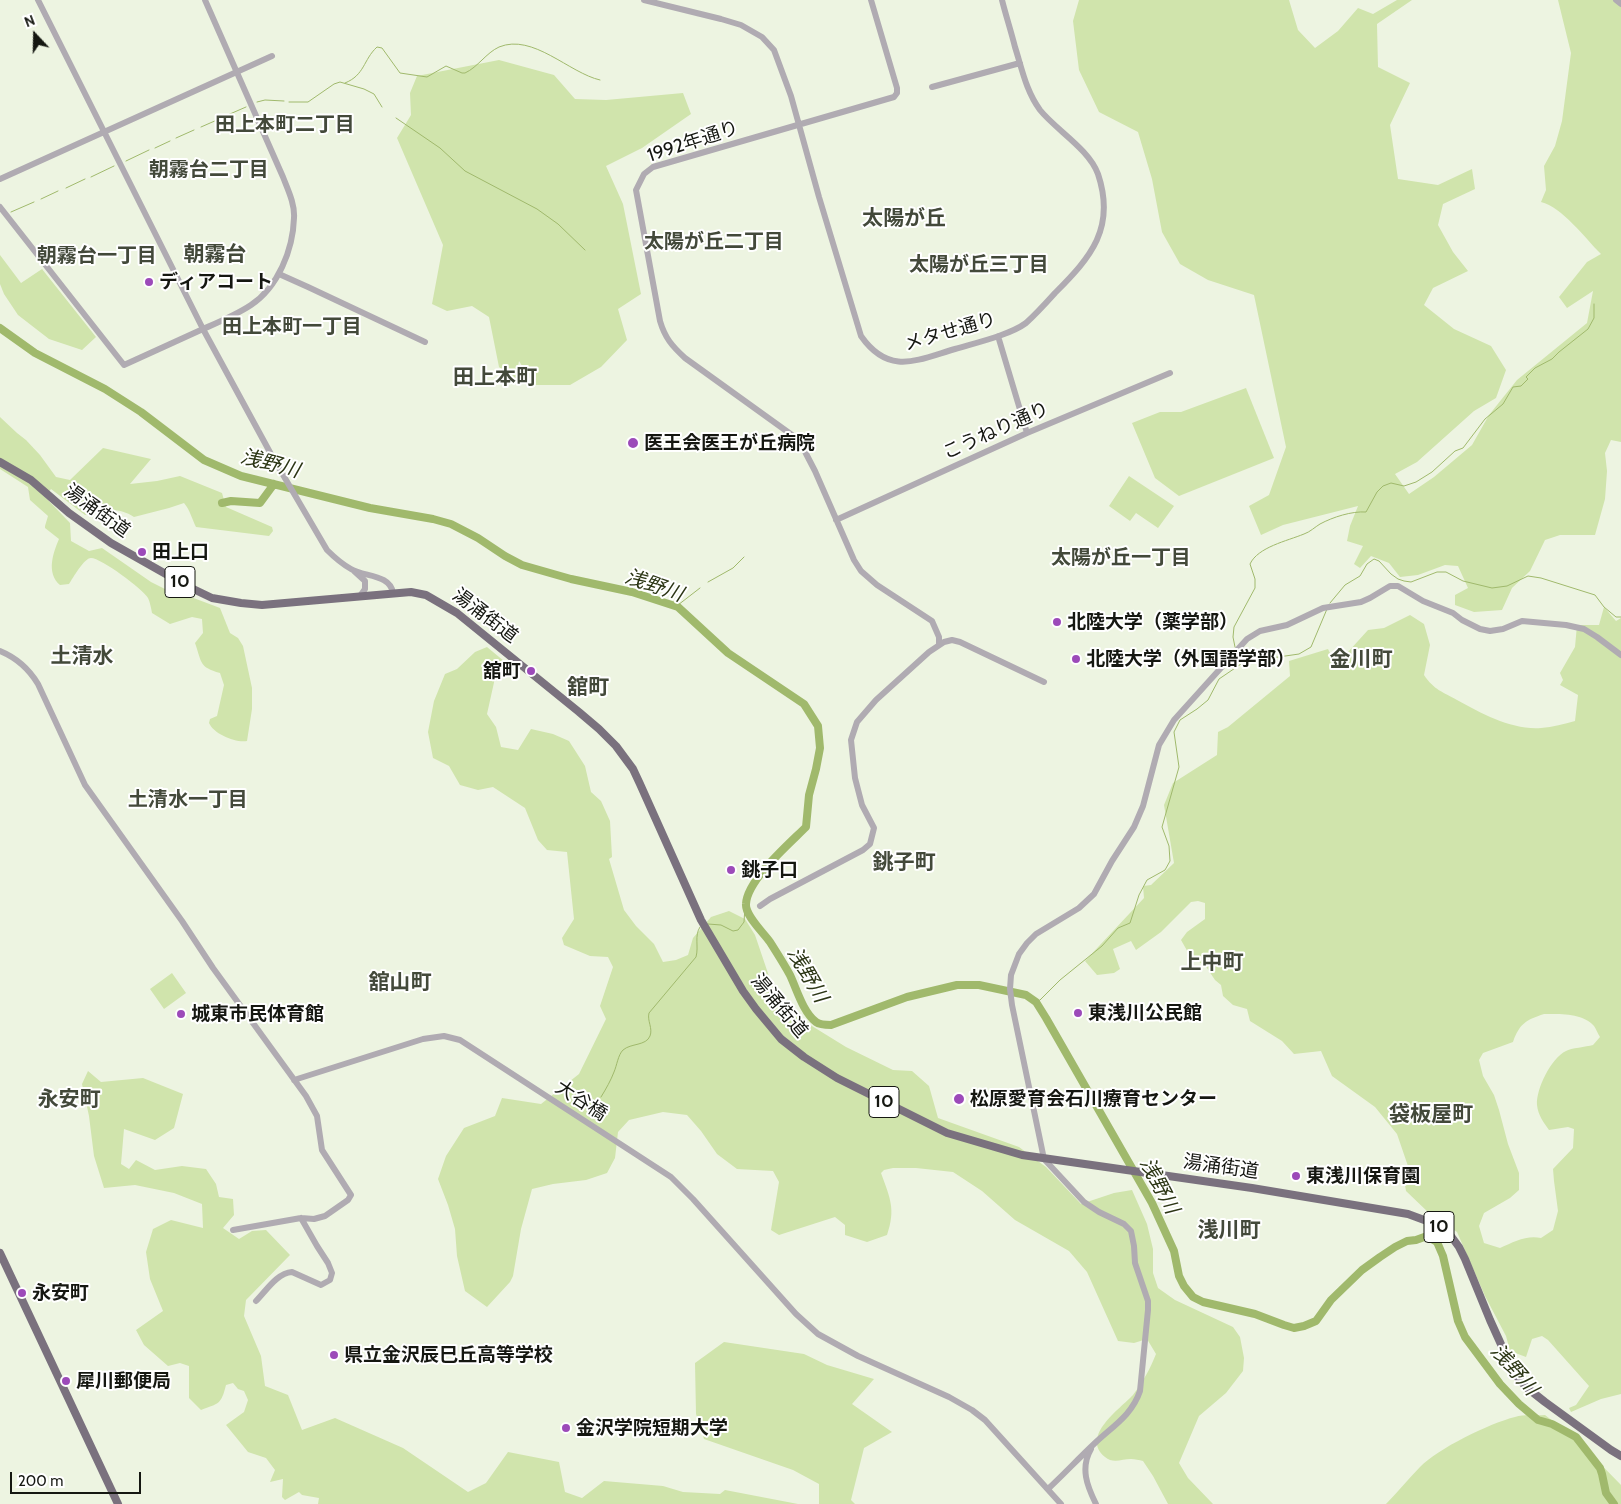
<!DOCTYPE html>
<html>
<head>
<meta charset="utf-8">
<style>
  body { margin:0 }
  #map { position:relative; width:1621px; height:1504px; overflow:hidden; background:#edf4e1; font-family:Cabin,sans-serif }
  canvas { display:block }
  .north { position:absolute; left:10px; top:10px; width:50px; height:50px; -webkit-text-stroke:4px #fff; paint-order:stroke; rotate:339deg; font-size:14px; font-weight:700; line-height:20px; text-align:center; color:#151711 }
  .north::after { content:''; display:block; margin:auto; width:18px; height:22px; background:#151711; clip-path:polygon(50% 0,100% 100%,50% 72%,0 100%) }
  .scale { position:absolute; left:10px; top:1472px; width:131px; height:22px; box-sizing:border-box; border:2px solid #151711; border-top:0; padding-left:6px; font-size:15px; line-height:18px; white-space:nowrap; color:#151711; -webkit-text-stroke:4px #fff; paint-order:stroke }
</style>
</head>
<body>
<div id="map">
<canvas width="1621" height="1504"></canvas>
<div class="north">N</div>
<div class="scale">200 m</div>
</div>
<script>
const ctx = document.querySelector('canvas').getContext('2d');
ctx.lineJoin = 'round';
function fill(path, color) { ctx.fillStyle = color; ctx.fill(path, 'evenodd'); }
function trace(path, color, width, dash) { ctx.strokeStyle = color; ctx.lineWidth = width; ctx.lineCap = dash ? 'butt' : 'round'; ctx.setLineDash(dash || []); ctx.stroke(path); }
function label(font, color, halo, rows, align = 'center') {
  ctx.font = font + ' Cabin,"Noto Sans JP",sans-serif'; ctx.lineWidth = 4; ctx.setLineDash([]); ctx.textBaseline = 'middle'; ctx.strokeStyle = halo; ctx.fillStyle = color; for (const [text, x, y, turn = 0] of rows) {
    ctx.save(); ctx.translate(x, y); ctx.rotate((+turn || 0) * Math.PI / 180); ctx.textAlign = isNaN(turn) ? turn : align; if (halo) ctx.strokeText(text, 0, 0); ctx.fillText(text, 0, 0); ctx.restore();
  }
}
fill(new Path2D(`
  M1079,0h210l9,30 17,18 23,-17 20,-23 15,6 24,-14h15l-35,24 1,43 32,16 -20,42 8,54 40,6 34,-16 3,20 -32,15 -5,21 15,27 15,19 -35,17 -9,17 30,24 37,17 15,24 -10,28 -22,13 -57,51 -22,12 14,20 25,-17 38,-32 17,-30 28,-35 70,-57 6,-32 -26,17 -8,-11 28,-35 14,-8c-16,-16 -39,-47 -60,-52l5,-12 -2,-24 11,-20 7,-25 9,-68 -13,-53h63v442l-10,-2 -6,13 2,18 -2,28 -10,36h-35l-15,5 -15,31 -18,17 -10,22 -28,2 -19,-7v-10l13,-7 -10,-22 -13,-1 -27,10 -18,2 -11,-14 -18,-7 -11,12 -6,-4 9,-18 -16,-5 3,-15 8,-20 -75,19 -22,10 -12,-29 20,-11 17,-48 -32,-152 -46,-15 -28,-16 -18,-32 -10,-53 -14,-47 -39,-20 -20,-42 -6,-49z
  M499,60l55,15 21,24 31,1 77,-7 8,21 -49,34 -36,18 17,38 18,90 -23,15 9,31 -26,27 -31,18h-36l-15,-24 -4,20 -16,-14 -10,-50 -17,-11 -25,5 -15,-7 11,-59 -46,-107 14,-23 -1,-22 7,-17z
  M0,255l21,28 21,-14 54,68 -14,13 -33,-11 -31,-24 -14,-21 -4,-10z
  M1246,388l28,70 -95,38 -24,-18 -23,-55 28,-11h21z
  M0,417l17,16 9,7 14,15 16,22 14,3 33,-32 48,11 -21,25 27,-3 23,-5 42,17 4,14 46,20 1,4 -4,5 -73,-9c-4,-8 -6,-17 -12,-24l-15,5 -35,9c-17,-11 -30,-6 -49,-2l-34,-26 -6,8 25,26 1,18 18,10 13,-3 49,34 18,9 14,3 37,14 10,25 8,5 5,8 9,42v21l-5,32c-12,2 -33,-7 -38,-18l1,-4 7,-3 7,-31 -4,-12c-21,-6 -18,-10 -25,-30l8,-10 -1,-14 -10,-2 -22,7 -18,-11c-1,-5 -2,-11 -4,-15 -5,-9 -47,-40 -57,-40 -7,0 -18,20 -22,26l-9,1c-14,-12 -7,-32 -1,-46l-14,-11v-2l3,-10 -18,-16 -2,-13 -28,-18z
  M1129,476l45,30 -16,22 -22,-15 -6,8 -21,-15z
  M1604,607l12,14 5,-3v776l-20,5 -30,13 -2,-4 7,-3 13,-19 -41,-46 -6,-4 -10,3 -6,18 -16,-6 -4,-15 -21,-40 -28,-64 -27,-18 -24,-23 -2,-11 5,-11 -12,-35 -22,-27 -43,-31 -11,-25 -27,3 -12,-13 -32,-20 -3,-12 -14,-4 -10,-9 -2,-11 -6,-5 -8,-12 -18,-14 -8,-14 6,-8 18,-13v-16l-7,-2 -7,1 -30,30 -25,18 -5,-9 -18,8 7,20 -6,4 -17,2 -12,-14 59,-63 -1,-12 8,-1 23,-22 -10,-58 9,-22 44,-28 1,-23 10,-5 62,-51 -1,-15 39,-12 3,6 17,-3 20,-22 16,-2 26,-13 14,9 6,21 -6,30c10,15 19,17 33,25 26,14 54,30 84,28 12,-1 23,-4 34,-7l3,-26 -18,-10 3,-5 -3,-7 15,-26 2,-22h22zM1544,1014c16,0 39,-1 50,12 2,3 4,8 6,11l-7,8c-7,2 -22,3 -27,6 -15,7 -30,38 -29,54 1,10 7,18 12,25l19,-3 6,2 -1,19 -20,21 1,12 4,30 -5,19 -12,8c-15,-3 -27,4 -41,10l-16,-5 -5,-17 5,-13 26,-15 9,-8v-17l-11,-29 -9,-34 -5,-15 -11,-19 -4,-16 4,-7 30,-11c7,-19 13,-22 31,-28z
  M487,647l29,24 -18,-1 -3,8 -8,36 9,13 5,20 17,3 13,-21 22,5 16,7 16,25 6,26 10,9 9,20 2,36 -3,2 15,51 12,16 18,18 9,18 13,-2 12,-5 5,-17 18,-21 18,-6 16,8 10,16 18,53 26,30 47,29 47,23 19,1 17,15 9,32 81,29 27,20 35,37 33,-11 18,-3 15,34 6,25v24l5,15 17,12 58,27 7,10 4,21 -1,13 -17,22 -27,23 -20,47 9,15 25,26h-45l-15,-28 -10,-15c-4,-1 -8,-2 -12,-2 -9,0 -18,5 -26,-2 -25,-21 15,-48 28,-62 10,-13 17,-26 23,-41l-9,-15 -13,4 -16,-2 -31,-69 -18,-21 -54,-31 -33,-29 -29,-19 -37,-4h-23l-9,2 -3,3c9,25 15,36 6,62l-20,7 -22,-7v-10l-10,-8 -56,18 -8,-5 8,-48 -6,-11 -36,-2 -20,-15 -16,-23 -14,-16 -24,-3 -34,8 -11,12 -3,26 -8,15 -21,7 -33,4 -21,5 -11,40 -8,47 -3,6 -23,25 -22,-16 -8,-35 -2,-27 -7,-24 -10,-26 8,-23 18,-28 31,-12 7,-18 39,6 38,-30 27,-55 -6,-13 13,-39 -5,-10 -18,-1 -26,-11 -2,-7 12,-19 -7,-67 -20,-2 -9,-10 -13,-32 -32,-21 -15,3 -18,-5 -11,-19 -16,-8 -5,-26 6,-31 11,-27 12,-5 18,-17z
  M172,973l14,20 -22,16 -14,-20z
  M88,1071l13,11 42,-4 40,16 -9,34 -19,12 -31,-11 -3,35 8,5 7,-9 19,10 27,-4 24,3 10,15 3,13 14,2 1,16 -11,13 16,11 13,-8 14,-1 24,25 -44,45 -2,16 17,40 4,30 23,9 14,35 33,-12 68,30 65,44 18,-9 22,-31 51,10 6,30 17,6 22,-17 59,5 20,6 37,2 5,-4 73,14h-480l1,-6 -17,-3 -3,-3 -14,8 -3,-3 1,-18 -13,3 5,-12 -9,-12 -18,-6 -22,-27 18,-13 4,-12 -4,-9 -6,-2 -5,-6 -7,2c-5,20 -7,18 -25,25l-12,-12v-32l-9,-3 -12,3 -24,-21 -8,-15 27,-19 -13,-32 -4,-27 7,-23 18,-9 32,8 -1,-24 -28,-11 -39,-8 -31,3 -10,-32 -5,-40 -7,-32z
  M724,1342l80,12 23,11 47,14 -22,25 40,28 -28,16 -13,52 4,4h-36v-20l-26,-14 -89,-31 -8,-25 -1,-51z
  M1545,1415l31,24 45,46v19h-235c12,-12 22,-25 34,-37 17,-18 70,-44 95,-50 9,-3 21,-1 30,-2z`), '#d0e4ac');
trace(new Path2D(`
  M345,83c20,-8 18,-23 32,-36l5,1 18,25 27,4 19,-11 16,7h3c13,-6 21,-20 34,-26 34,-14 70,26 101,33
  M257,102l8,-2 19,1
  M289,102h19l26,-18 6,-2 24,7 10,5 8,13
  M223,117l23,-10
  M396,118l44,30 25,23 72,38 21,15 27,26
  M201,127l16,-7
  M176,138l18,-8
  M155,148l15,-7
  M126,161l23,-11
  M91,177l23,-11
  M66,188l19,-9
  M41,199l17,-8
  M11,212l23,-10
  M708,582l25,-14 11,-11
  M1330,603l15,-18 15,-9 7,-12 7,-5 5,2 12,13 7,5 6,2 7,1 26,-10h9l17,9 29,7 15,-2 21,-10 13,2 54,17 9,12 12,10h5
  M678,607v-2l22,-17
  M1235,647l-2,-10 1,-10 21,-39v-9l-5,-15c8,-17 37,-23 54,-30 6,-2 11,-7 16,-10 13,-7 32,-13 46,-12l11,-20 6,-6 8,-3 13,3 12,-4 16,-10 23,-21 8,-3 22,-29 18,-15 10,-17 8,-1 7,-7 -2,-2 9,-9 17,-9 7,-7 29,-23 6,-11v-14
  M1239,652l4,9
  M708,924l13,1 12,6 5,-1 6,-8 1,-15
  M1036,1002l4,-2 20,-20 42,-34 16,-18 12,-5 9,-28 8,-15 18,-10 5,-9 -1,-15 -7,-19 17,-60 -5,-35 6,-12 17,-11 11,-9 11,-21 25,-17 55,-8 12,-7 16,-38
  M601,1097c5,-8 10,-17 13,-25 3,-7 4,-17 9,-22 8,-7 23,-4 27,-14 3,-8 -3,-15 -1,-23l47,-56c3,-11 -2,-21 4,-30`), '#a0b96c', 1);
trace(new Path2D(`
  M0,328l35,25 70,36 36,23 63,48 37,16 129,32 63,11 18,5 27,14 27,18 17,9 49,14 61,13 46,15 50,46 76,51 14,22 2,22 -4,21 -7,26 -3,32c-17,17 -59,53 -60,77 -1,12 18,29 24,38 7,11 14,22 20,33 7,15 13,37 26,47 4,3 10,3 15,3l76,-28 50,-12h22l47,10 10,7 10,16 106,185 22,48 5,25 5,10 9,11 10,5 52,12 29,11 10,3 10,-2 12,-5 15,-21 31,-30 18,-13 15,-10 12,-6 9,-1 11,-4 10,6 6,14 15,65 7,16 35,47 19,20 19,16 14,4 24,13 24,31 2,6 4,19 8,11
  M222,503l9,-2 29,2 14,-19`), '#a0b96c', 8);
trace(new Path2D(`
  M205,0l78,177c5,13 12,27 11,41 -1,32 -16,69 -43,87 -15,10 -32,17 -48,24l69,127 55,94c8,8 15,14 24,19 13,8 39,5 42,24
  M644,0l77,19 20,6 21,12 12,13 17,46 28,101 42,139c28,40 56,24 94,13 20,-6 55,-14 71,-26 10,-9 20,-20 29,-30 36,-36 61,-65 43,-119 -9,-25 -42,-44 -58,-64 -14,-19 -18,-41 -25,-63 -4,-16 -9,-31 -13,-47
  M871,0l26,88v5l-3,4 -241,70 -9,7 -8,16 24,131c5,17 12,25 25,37l107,77 9,9 14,27 39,89 7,11 16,14 55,36 7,16v8
  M1616,0l5,4
  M932,87l88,-24
  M0,179l272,-123
  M0,207l124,158 79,-36 -165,-329
  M279,274l29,13 117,55
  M998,336l29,97
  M836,520l191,-87 143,-60
  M354,571l11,10v8l-5,7
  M0,651c17,7 29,18 38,33l47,101 97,136 31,47 93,128 11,20 5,34 29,45 -3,5 -23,16 -11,3 -13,-1 -68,12
  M760,906l10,-7 93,-49 7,-6 4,-16 -12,-23 -7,-27 -4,-38 6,-18 19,-22 53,-48 15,-10 8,-2 8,2 84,40
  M294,1080l129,-41 21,-3 16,4 211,137 22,22 103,115 22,20 40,22 91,41 23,13 13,10 76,84
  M256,1301c10,-10 21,-28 36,-29l29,13 9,-5 2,-7 -4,-10 -11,-17 -16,-28
  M1091,1449c-11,19 -4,37 5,55
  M1048,1489c16,-15 31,-31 47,-46 18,-17 37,-28 45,-52l8,-81v-9l-13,-38 -1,-17 -3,-15 -7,-7 -25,-12 -15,-10 -40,-43 -32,-154 -2,-16 1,-14 8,-21 8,-11 9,-9 43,-26 15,-14 18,-33 22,-34 9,-21 16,-61 15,-25 73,-81 13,-8 27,-6 36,-17 38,-6 9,-4 20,-12h8l25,15 30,12 9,7 18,9 10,2 13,-2 19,-8 44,4 18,4 13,8 24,18`), '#b0abb2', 6);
trace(new Path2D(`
  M0,462l31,18 38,33 42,30 76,43 25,12 29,5 21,2 149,-13 15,3 31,18 122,99 20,17 17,17 17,23 7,15 61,136 42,71 13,18 25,30 23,18 33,21 110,55 75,22 230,33 156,26 27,10 13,8 11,15 6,12 25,61 24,53 12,14 19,15 66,48 10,6
  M0,1253l118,251`), '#7a717e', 8);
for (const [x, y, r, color] of [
  [149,282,5,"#9c4ab9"],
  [633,443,6,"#9c4ab9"],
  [142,552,5,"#9c4ab9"],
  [1057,622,5,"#9c4ab9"],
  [1076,659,5,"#9c4ab9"],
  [531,671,5,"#9c4ab9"],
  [731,870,5,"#9c4ab9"],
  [1078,1013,5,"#9c4ab9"],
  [181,1014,5,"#9c4ab9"],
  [959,1099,6,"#9c4ab9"],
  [1296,1176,5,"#9c4ab9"],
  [22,1293,5,"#9c4ab9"],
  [334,1355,5,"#9c4ab9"],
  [66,1381,5,"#9c4ab9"],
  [566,1428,5,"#9c4ab9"]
]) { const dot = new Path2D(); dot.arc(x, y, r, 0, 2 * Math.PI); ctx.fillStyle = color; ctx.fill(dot); trace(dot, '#fff', 2); }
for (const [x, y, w] of [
  [180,582,30],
  [884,1102,30],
  [1439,1227,30]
]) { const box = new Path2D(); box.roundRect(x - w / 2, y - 15.5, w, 31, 4); ctx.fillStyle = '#fff'; ctx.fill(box); trace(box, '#151711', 1); }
label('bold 18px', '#151711', null, [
  ["10",180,582],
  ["10",884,1102],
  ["10",1439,1227]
]);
label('19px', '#151711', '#fff', [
  ["1992年通り",693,142,-18],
  ["メタせ通り",950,332,-16],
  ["こうねり通り",996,431,-24],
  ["湯涌街道",97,511,36],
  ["湯涌街道",485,616,37],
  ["湯涌街道",779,1006,50],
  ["大谷橋",581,1101,33],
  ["湯涌街道",1221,1167,8]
]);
label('bold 19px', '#151711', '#fff', [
  ["ディアコート",159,282],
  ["医王会医王が丘病院",644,443],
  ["田上口",152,552],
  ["北陸大学（薬学部）",1067,622],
  ["北陸大学（外国語学部）",1086,659],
  ["舘町",521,671,"right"],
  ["銚子口",741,870],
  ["東浅川公民館",1088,1013],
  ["城東市民体育館",191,1014],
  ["松原愛育会石川療育センター",970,1099],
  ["東浅川保育園",1306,1176],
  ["永安町",32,1293],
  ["県立金沢辰巳丘高等学校",344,1355],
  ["犀川郵便局",76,1381],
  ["金沢学院短期大学",576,1428]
], 'left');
label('bold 20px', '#43493a', '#fff', [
  ["田上本町二丁目",285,125],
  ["朝霧台二丁目",209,170],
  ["太陽が丘二丁目",714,242],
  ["朝霧台一丁目",97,256],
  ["太陽が丘三丁目",979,265],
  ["田上本町一丁目",292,327],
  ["太陽が丘一丁目",1121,558],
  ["土清水一丁目",188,800]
]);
label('italic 20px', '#2c3615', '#fff', [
  ["浅野川",270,464,15],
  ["浅野川",654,586,19],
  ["浅野川",807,975,60],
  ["浅野川",1159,1186,62],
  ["浅野川",1514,1370,49]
]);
label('bold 21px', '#43493a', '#fff', [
  ["太陽が丘",904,219],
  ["朝霧台",215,255],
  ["田上本町",495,378],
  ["土清水",82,657],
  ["金川町",1361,660],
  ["舘町",588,688],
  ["銚子町",904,863],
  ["上中町",1212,963],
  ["舘山町",400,983],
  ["永安町",69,1100],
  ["袋板屋町",1431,1115],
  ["浅川町",1229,1231]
]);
</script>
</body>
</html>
